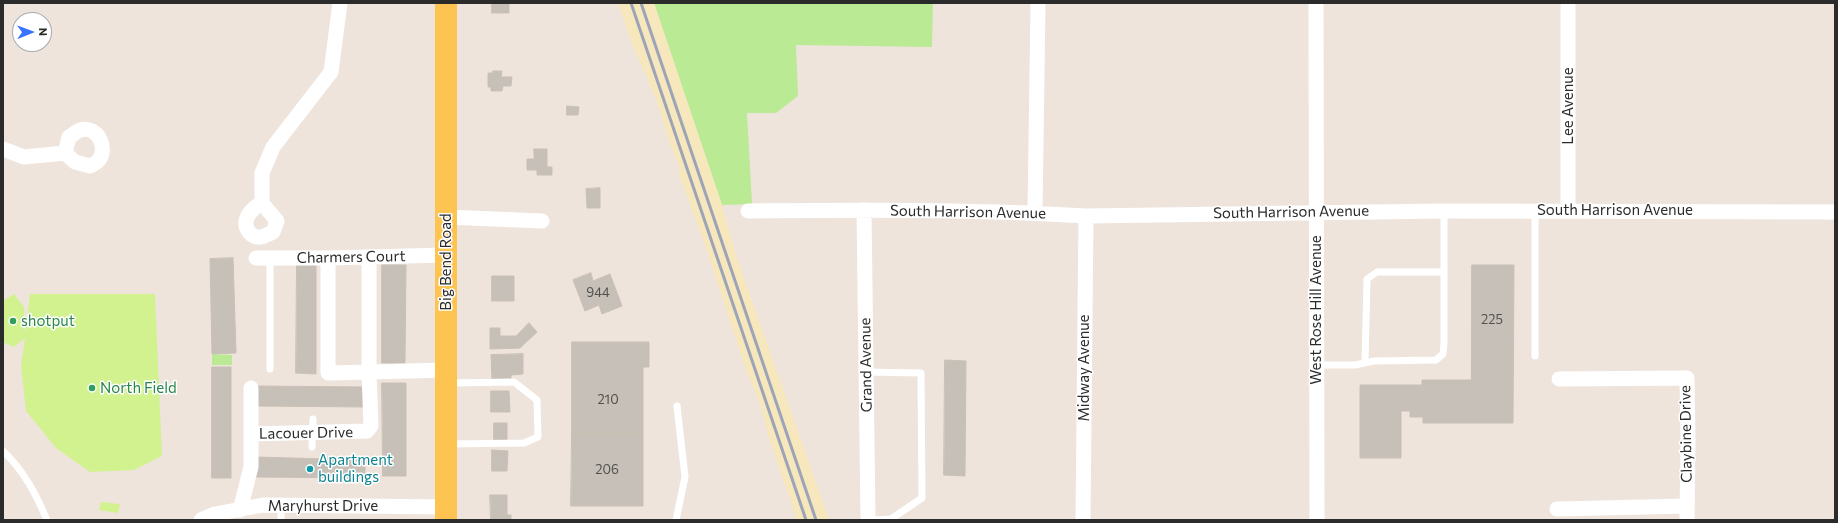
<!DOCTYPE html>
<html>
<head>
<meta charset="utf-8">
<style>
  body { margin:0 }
  #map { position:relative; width:1838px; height:523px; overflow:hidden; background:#eee4dc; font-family:Commissioner,sans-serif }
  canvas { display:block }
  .frame { position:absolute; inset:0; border:4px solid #2b2b2b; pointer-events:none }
  .north { position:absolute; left:12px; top:12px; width:40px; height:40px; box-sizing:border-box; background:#fff; border:1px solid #aaa; border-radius:50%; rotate:89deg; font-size:11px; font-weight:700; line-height:16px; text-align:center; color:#2b2b2b }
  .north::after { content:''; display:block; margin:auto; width:14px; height:18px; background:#3872ff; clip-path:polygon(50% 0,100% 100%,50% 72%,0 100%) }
</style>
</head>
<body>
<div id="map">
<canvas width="1838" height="523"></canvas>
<div class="frame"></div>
<div class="north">N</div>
</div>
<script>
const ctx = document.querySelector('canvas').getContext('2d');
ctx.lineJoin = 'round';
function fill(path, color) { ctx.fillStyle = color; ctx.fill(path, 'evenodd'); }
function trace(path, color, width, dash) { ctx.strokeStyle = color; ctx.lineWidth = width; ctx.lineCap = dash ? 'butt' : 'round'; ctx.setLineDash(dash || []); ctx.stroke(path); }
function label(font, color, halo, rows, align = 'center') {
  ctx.font = font + ' Commissioner,sans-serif'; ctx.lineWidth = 3; ctx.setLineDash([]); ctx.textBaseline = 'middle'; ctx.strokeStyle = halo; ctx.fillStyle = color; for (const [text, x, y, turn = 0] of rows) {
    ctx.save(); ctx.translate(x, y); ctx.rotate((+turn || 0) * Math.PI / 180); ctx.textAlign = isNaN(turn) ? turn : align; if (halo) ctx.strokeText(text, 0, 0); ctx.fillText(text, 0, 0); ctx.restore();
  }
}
fill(new Path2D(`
  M654,3h279l-1,44 -136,-2 2,51 -22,17h-29l5,91 -30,1z
  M212,354l20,1v10h-20z`), '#baea94');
fill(new Path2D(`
  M618,3h36l68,202 14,50 93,265h-32l-28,-82 -10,-37 -13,-31 -43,-131 -24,-64 1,-7 -10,-23 -12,-41 -26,-60z`), '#f6e7bc');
fill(new Path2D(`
  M14,294l10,13 1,27 5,-40h125l7,162 -28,14 -44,2 -34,-24 -30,-37 -5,-45 4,-28 -11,9 -11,-5v-41z
  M101,502l19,2 -2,9 -19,-3z`), '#d2f28f');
const building = new Path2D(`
  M492,3h17v10h-17z
  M493,71h9l-1,6h11l-1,9h-8l-1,5h-11v-4h-3v-14h5z
  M567,106l12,1 -1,8h-11z
  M534,149h13v18h5v8h-15v-5h-10v-11h7z
  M600,188v20h-13l-1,-19z
  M233,258l3,95 -24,1 -2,-95z
  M297,261l19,1v112l-20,-1z
  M382,265h24l-1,98h-23z
  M1472,265h42l-1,158h-90v-6h-13v-6h-9v47h-41v-73h62v-5h49z
  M591,273l2,8 17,-7 12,32 -20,8 -3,-9 -14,6 -12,-31z
  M492,276h22v25h-22z
  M529,323l8,9 -17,16 -30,1v-21h10v8h16z
  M572,342h77v25h-6v66h-71z
  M523,354v20l-12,1v4h-19l-1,-24z
  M945,360l21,1 -1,115 -21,-1z
  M212,367h19v111h-19z
  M382,383h24v93h-23z
  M255,386l111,1v20l-111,-1z
  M491,391h18l1,21h-19z
  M494,423h13v19h-13z
  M572,433h71v73h-72z
  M492,450l16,1 -1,20h-15z
  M256,457l109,3v18l-110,-1z
  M490,495h17v20h4v5h-20z`);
fill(building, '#c6c0b8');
trace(building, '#cac0b5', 1);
trace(new Path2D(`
  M1535,356v-146
  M1365,363l2,-84 10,-7h67
  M1317,365h38l19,-4 62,-1 7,-6 1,-11v-132
  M270,369v-111
  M866,372l55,1 1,125 -31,21 -16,1
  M447,444l77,-1 14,-6 -1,-37 -23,-18 -65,1
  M312,447l1,-28
  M3,451c21,20 33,43 44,69
  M281,506v14
  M676,520l9,-43 -8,-71`), '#fff', 7);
trace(new Path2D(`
  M1316,3l1,517
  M3,149l21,8 41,-4 10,9 15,4c2,-1 6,-3 8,-5 11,-12 0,-36 -18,-31 -3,1 -7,5 -11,7l-4,16
  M262,203c-5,2 -13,9 -15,15 -4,9 4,21 14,19 4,-1 8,-3 12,-5l4,-11 -15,-18v-30l11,-26 58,-75 9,-69
  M864,210l4,310
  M1568,210v-207
  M748,211c113,-1 225,-2 338,5l358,-5 391,1
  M1035,213l3,-210
  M446,217l96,4
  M256,258h72l118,-3
  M328,258v115l41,-1v-115
  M1559,379l128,-1 1,61 -1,81
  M251,434v-46
  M1557,509l130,-3
  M240,510l11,-43v-33l116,-3 4,-5 -2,-54 78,-2
  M201,520l14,-6 48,-9 183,2
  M1083,520l3,-304`), '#fff', 15);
trace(new Path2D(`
  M446,3v517`), '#fdc452', 22);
trace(new Path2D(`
  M631,3l175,517
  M641,3l175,517`), '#9ea4b7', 3);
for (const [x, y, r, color] of [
  [13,321,4,"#2e9e5b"],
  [92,388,4,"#2e9e5b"],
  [310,469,4,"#0f9aa8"]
]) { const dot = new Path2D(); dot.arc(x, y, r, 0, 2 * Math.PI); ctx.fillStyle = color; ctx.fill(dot); trace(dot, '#fff', 1.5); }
label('13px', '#52504e', null, [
  ["944",598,293],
  ["225",1492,320],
  ["210",608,400],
  ["206",607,470]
]);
label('15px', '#2b2b2b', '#fff', [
  ["Lee Avenue",1568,106,-90],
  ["South Harrison Avenue",1615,210],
  ["South Harrison Avenue",968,212,1],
  ["South Harrison Avenue",1291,212,-1],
  ["Charmers Court",351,257,-1],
  ["Big Bend Road",446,262,-90],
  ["West Rose Hill Avenue",1316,310,-90],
  ["Grand Avenue",866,365,-91],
  ["Midway Avenue",1084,368,-90],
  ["Lacouer Drive",306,433,-1],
  ["Claybine Drive",1686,434,-91],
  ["Maryhurst Drive",323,506]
]);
label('15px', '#27864d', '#fff', [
  ["shotput",21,321],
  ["North Field",100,388]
], 'left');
label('15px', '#0d838f', '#fff', [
  ["Apartment",318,460],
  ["buildings",318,477]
], 'left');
</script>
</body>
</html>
